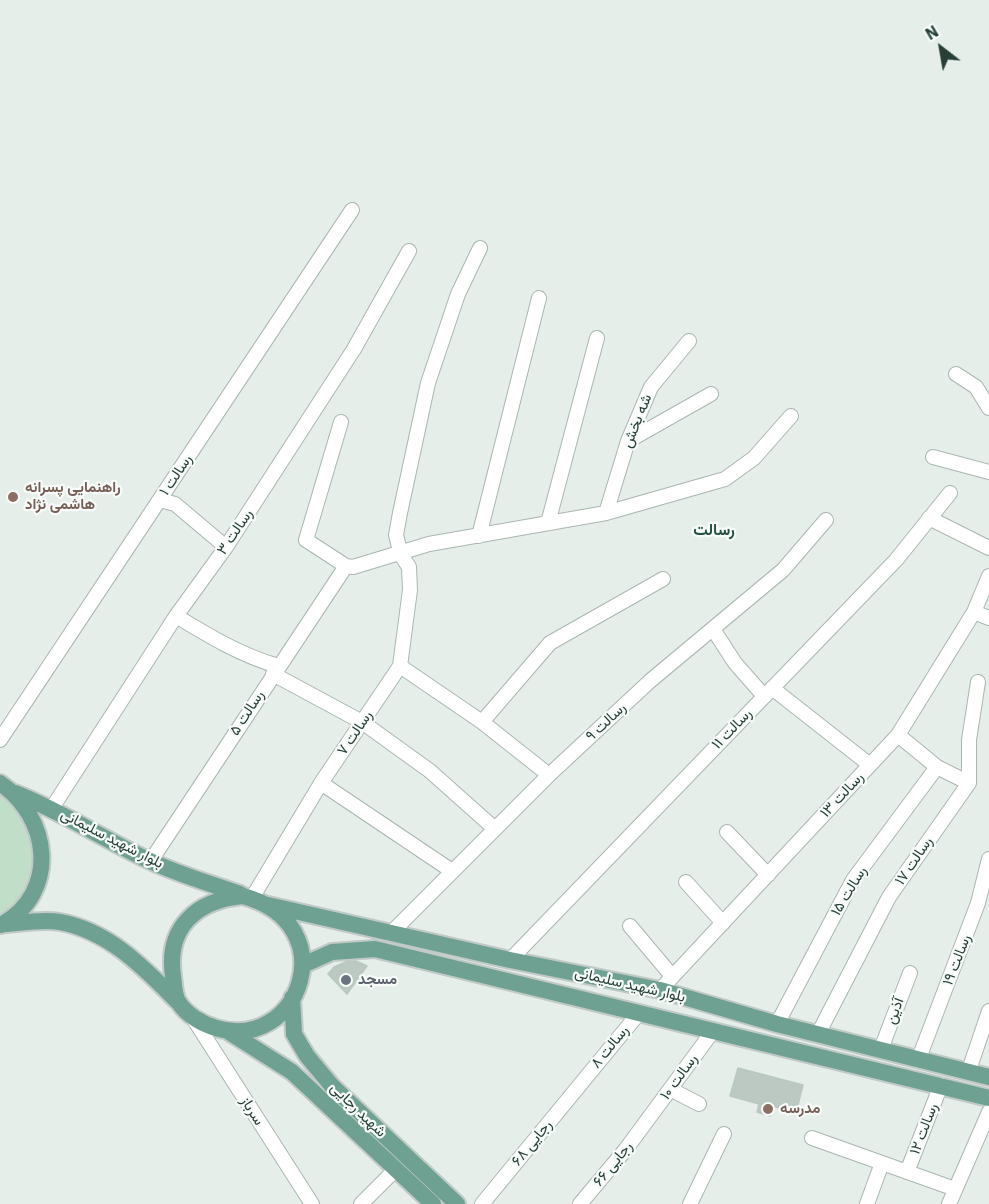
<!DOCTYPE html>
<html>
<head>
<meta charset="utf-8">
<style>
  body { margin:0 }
  #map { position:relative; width:989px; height:1204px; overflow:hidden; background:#e6eeea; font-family:"IBM Plex Sans",sans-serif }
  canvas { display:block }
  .north { position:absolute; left:911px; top:18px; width:60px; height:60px; -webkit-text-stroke:4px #f7fbf9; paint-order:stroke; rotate:329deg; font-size:16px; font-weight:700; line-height:24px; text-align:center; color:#264038 }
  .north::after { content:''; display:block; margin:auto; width:21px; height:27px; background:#264038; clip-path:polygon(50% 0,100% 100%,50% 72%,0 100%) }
</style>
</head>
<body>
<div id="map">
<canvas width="989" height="1204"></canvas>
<div class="north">N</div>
</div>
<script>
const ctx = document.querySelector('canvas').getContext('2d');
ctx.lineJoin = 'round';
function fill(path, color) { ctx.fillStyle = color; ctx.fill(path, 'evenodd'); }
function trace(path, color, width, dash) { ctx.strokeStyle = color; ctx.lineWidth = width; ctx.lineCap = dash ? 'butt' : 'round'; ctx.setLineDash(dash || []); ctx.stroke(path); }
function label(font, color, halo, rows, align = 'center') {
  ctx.font = font + ' "IBM Plex Sans",Vazirmatn,sans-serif'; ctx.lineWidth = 4.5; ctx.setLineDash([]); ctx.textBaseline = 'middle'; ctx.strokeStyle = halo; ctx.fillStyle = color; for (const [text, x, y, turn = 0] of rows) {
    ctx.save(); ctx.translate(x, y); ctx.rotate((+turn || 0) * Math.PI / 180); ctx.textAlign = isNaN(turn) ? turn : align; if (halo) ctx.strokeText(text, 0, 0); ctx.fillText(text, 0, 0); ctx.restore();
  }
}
fill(new Path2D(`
  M0,793l22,21 16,41 -14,42 -24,21z`), '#c1dec8');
const building = new Path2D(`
  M348,961h8l11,5 -20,28 -19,-20 6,-7z
  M738,1068l65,17 -7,28 -24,-7 -2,10 -13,-4 2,-8 -29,-8z`);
fill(building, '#bcc9c3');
trace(building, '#b9c8c1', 1.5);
const minor = new Path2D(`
  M956,374l20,13 13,21
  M341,422l-35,118 40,26 7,1 76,-23 177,-31 119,-34 29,-21 37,-42
  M628,441l83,-47
  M933,457l56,15
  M160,500l15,4 51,43
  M606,513l22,-72 23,-54 38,-46
  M929,518l60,30
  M548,523l49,-185
  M479,536l60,-238
  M974,612l15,6
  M176,616c33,20 64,39 102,50
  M713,629l22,34 29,33
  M400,666l82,56 67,53
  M273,674l89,48 68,49 65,58
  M772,688l98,77
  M482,722l68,-79 113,-64
  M898,735l39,32 32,16
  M0,740l352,-530
  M321,783l131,88
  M52,808l124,-192 50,-69 128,-198 55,-98
  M727,832l41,43
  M150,862l196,-296
  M686,882l37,41
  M252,898l69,-115 79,-117 10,-76 -1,-23 -8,-12 -5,-20 4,-22 28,-130 30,-89 22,-46
  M630,926l42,50
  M392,932l157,-157 101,-94 133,-111 43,-50
  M510,960l386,-400 54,-67
  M660,990l238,-255 76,-123 15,-36
  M193,1018l119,186
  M777,1024l76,-144 84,-113
  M818,1034l71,-137 80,-114v-43l9,-58
  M881,1049l29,-76
  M919,1058l59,-155 11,-44
  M969,1070l20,-59
  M670,1089l29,15
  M812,1138l143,51
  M907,1172l34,-87
  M361,1204l35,-35
  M482,1204l157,-191
  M580,1204l46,-55 87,-118
  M690,1204l34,-70
  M867,1204l15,-41
  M949,1204l40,-92`);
const major = new Path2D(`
  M0,783c50,34 60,109 1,142
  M15,793c46,18 88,46 133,67 29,14 61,23 92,34
  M243,896c103,28 57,157 -27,132 -14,-4 -29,-13 -37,-25 -5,-7 -5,-19 -6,-27 -7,-49 24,-76 70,-80z
  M268,905l242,55 150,30 117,34 212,53
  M4,924c17,-1 38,-5 56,-2 49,9 83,45 117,79
  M303,965l29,-13 43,-3 614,149
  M292,998l2,36 13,22 25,30 125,118
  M229,1032l63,40 141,132`);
trace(minor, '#a9b6b1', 16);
trace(major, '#c2cac7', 20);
trace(minor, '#fff', 14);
trace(major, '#6ea192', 16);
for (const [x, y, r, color] of [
  [13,497,6,"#8d6e63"],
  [346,980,6,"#6b7280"],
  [768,1109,6,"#8d6e63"]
]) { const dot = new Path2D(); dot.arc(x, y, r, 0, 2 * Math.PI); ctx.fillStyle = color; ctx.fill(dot); trace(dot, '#f7fbf9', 2); }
label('15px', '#264038', '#f7fbf9', [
  ["شه بخش",637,421,-68],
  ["رسالت ۱",176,475,-56],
  ["رسالت ۳",235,532,-56],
  ["رسالت ۵",247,713,-57],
  ["رسالت ۹",606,722,-43],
  ["رسالت ۱۱",732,729,-46],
  ["رسالت ۷",355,733,-56],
  ["رسالت ۱۳",842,795,-47],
  ["بلوار شهید سلیمانی",112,839,27],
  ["رسالت ۱۷",914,861,-56],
  ["رسالت ۱۵",849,891,-59],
  ["رسالت ۱۹",957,960,-69],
  ["بلوار شهید سلیمانی",630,985,13],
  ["آذین",895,1011,-69],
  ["رسالت ۸",610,1047,-51],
  ["رسالت ۱۰",679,1077,-54],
  ["شهید رجایی",358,1110,44],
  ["سرباز",252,1111,58],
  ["رسالت ۱۲",924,1129,-69],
  ["رجایی ۶۸",532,1143,-51],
  ["رجایی ۶۶",613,1164,-51]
]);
label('bold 15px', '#785e54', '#f7fbf9', [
  ["راهنمایی پسرانه",25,488],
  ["هاشمی نژاد",25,505],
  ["مدرسه",780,1109]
], 'left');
label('bold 15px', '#5b616d', '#f7fbf9', [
  ["مسجد",358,980]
], 'left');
label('bold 16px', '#235144', '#f7fbf9', [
  ["رسالت",714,530]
]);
</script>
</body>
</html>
